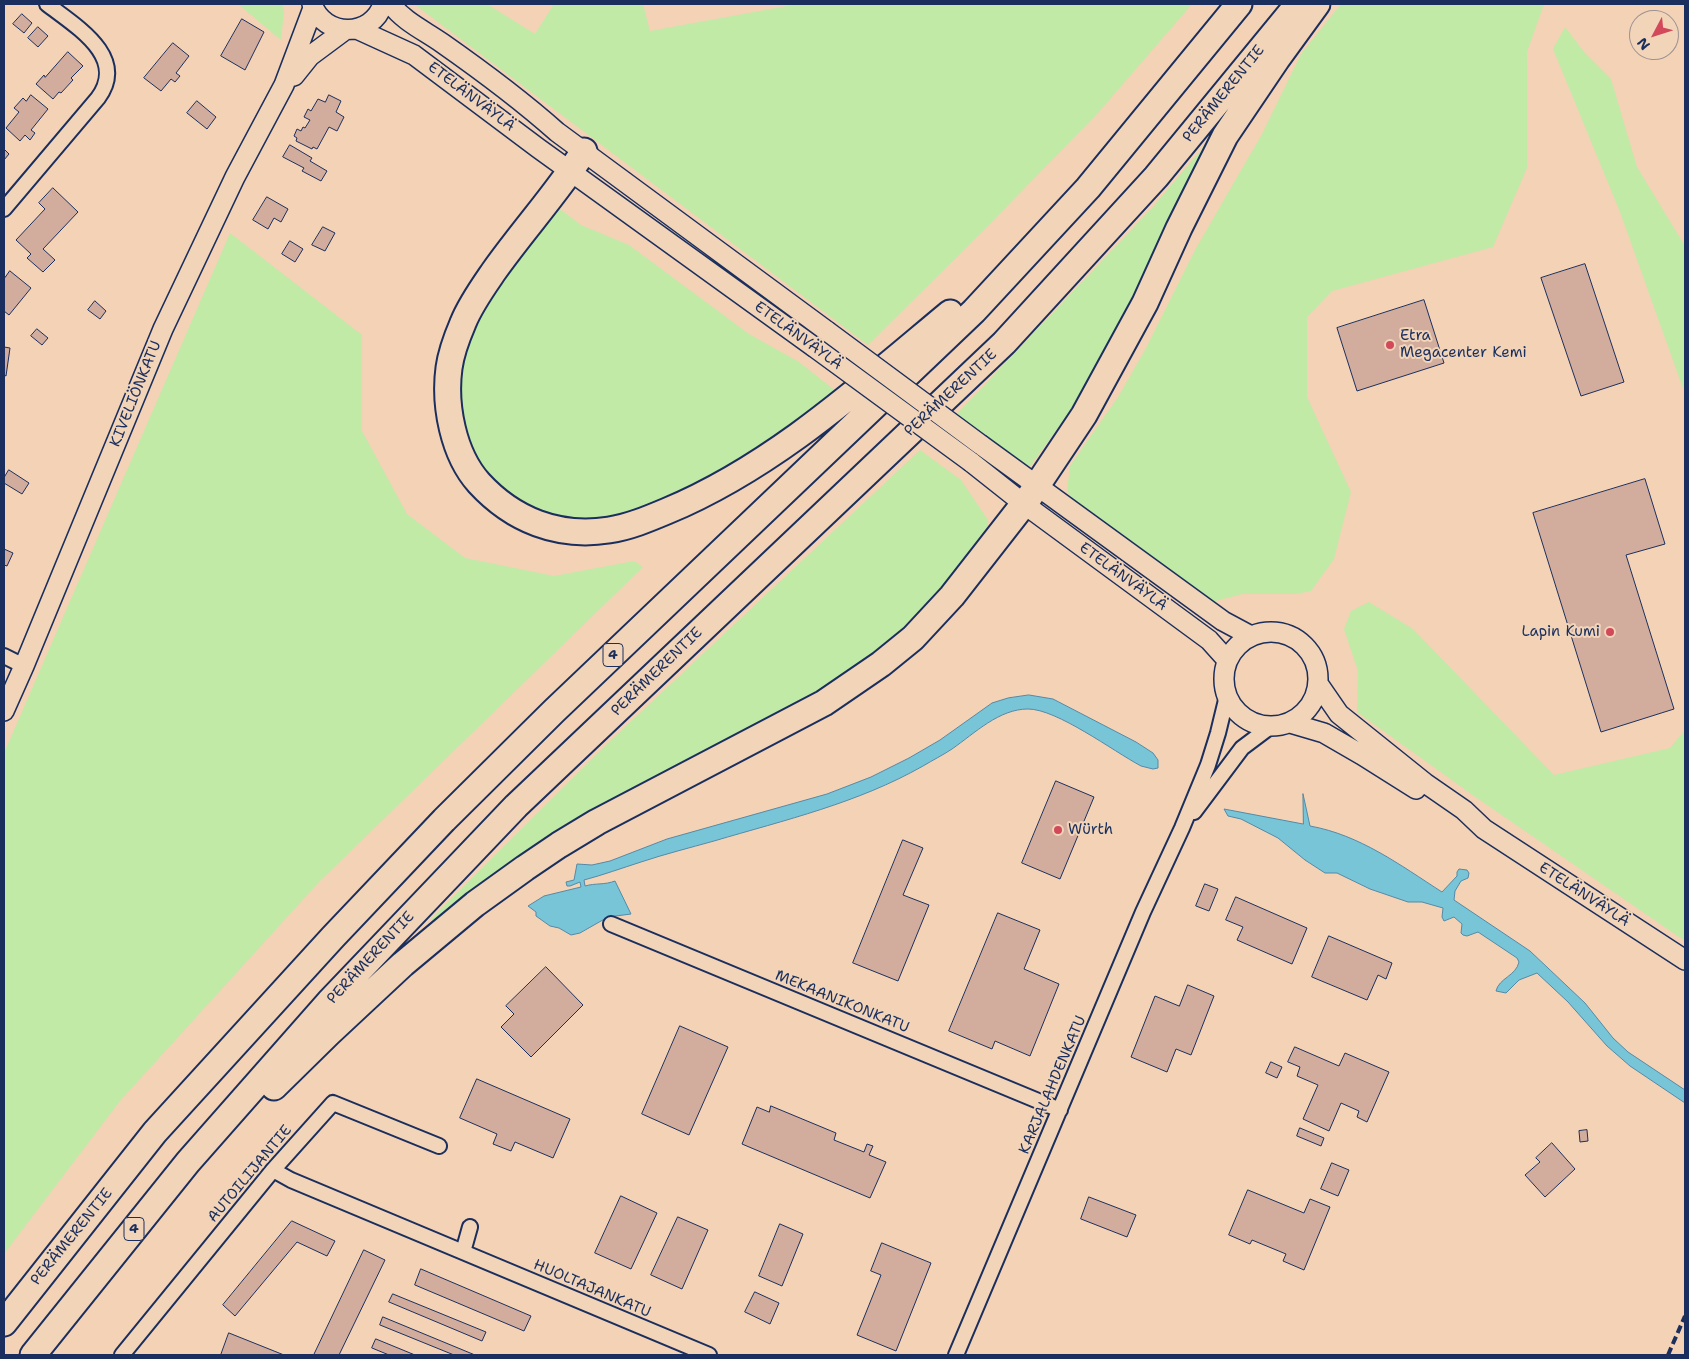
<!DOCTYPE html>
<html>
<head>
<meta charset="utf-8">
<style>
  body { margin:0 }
  #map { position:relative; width:1689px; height:1359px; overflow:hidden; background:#f4d2b5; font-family:"Shantell Sans",sans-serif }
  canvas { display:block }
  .frame { position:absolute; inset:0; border:5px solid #1b2f5e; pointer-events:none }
  .north { position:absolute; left:1629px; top:10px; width:50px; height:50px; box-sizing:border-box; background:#f2d4b8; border:1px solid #9c9294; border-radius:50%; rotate:230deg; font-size:14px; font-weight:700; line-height:20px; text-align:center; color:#1b2f5e }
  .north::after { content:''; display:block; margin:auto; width:18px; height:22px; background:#d1495b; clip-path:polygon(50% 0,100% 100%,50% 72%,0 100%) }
</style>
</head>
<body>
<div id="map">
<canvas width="1689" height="1359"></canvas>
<div class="frame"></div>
<div class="north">N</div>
</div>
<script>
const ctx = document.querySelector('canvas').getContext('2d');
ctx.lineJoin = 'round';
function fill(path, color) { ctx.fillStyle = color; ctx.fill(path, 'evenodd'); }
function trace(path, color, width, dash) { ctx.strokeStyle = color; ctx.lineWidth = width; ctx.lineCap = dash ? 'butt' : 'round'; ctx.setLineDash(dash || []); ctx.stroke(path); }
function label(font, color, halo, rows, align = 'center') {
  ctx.font = font + ' "Shantell Sans",sans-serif'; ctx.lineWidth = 4; ctx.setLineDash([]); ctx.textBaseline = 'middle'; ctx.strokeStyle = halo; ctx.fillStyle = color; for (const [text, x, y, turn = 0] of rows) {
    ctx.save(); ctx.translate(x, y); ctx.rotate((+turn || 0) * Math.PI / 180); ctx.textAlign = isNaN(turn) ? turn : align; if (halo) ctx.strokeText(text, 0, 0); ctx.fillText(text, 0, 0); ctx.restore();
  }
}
fill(new Path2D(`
  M238,4h44l2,7 -3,29z
  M414,4h73l48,30 19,-30h89l7,27 148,-27h394l-94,109 -118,121 -112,111z
  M1341,4h203l-17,48v116l-34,79 -161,44 -25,26v80l44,95 -17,67 -23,32 -15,3h-54l-30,8 -138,-99 -7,-12 3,-25 48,-69 28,-49 49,-98 67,-116 39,-80z
  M1565,27l20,26 26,26 26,88 48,79v148l-65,-182 -67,-163z
  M1224,123l-42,68 -18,39 -30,70 -52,95 -51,70h-9l-66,-50 195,-206z
  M556,206l25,19 48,20 120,89 50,28 38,30c-56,40 -112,83 -176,109 -9,4 -19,9 -28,11 -82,22 -164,-16 -173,-107 -1,-18 0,-38 5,-56 15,-49 60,-101 91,-143z
  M230,233l132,102v96l45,83 58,44 89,18 80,-15 9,6 -324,315 -199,219 -116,153v-501z
  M920,450l41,30 27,40v6c-33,43 -65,92 -109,125 -98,74 -213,120 -319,181 -45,25 -86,58 -125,91l-4,-4 177,-176z
  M1369,602l44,27 141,146 116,-27 15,-18v211l-211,-145 -117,-84 1,-41 -14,-42 7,-18z`), '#c0eaa6');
const water = new Path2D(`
  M1029,695l24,4 83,43 17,11 5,7v8l-5,1 -12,-3c-28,-15 -84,-57 -113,-57 -29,0 -53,24 -76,40 -9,6 -19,11 -29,17 -65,37 -138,54 -209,75 -25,7 -49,13 -73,21 -19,6 -38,13 -57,18l1,6c10,-3 20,-1 30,-5l16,33 -23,3 -28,16 -9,2 -12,-7 -9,-2 -14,-10v-4l-8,-6 16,-10 37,-9 -1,-5 -10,4h-3l-1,-4 8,-2 3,-16 15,1 18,-4 57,-22 160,-45 44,-17 38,-19 31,-18 52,-37 16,-5z
  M1303,794l7,32c50,9 90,39 132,66l15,-16v-4l2,-3 8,1 2,3 -1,5 -7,3 -6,10 -1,9 76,51 55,52 28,35 15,14 57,38v13l-55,-37 -23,-20 -39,-44 -31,-29 -18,7 -13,13 -10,-2c3,-13 20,-15 23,-29l-2,-4 -39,-26 -11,4 -4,-1 -2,-2 1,-9 -8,-7 -10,4 -2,-4 1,-9 -21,-6h-14l-38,-13 -33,-16h-12l-20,-13 -27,-22 -37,-19 -13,-3 -4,-7 79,15z`);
fill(water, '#79c5d8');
trace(water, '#5389a7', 1);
const building = new Path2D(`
  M22,14l10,9 -8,10 -11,-9z
  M242,19l22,13 -19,38 -24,-14z
  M38,27l10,9 -10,11 -10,-9z
  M173,43l16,13 -13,17 4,3 -5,6 -4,-3 -10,12 -17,-13z
  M68,52l15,14 -12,12 2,2 -12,13 -2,-1 -6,7 -17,-15 8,-9 1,2z
  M31,95l17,14 -17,21 4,3 -5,7 -5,-5 -5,6 -14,-13 13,-16 -5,-4 9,-10 3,3z
  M329,95l12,6 -5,11 8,5 -7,14 -8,-4 -12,22 -4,-2 -1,2 -16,-8 1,-3 -3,-2 3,-7 4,2 2,-4 2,1 5,-8 -6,-3 4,-8 3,2 7,-12 7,3z
  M197,101l19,16 -9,12 -20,-16z
  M290,145l22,13 -2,3 17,10 -6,10 -19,-10 2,-3 -21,-11z
  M4,149l5,5 -5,6z
  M53,188l25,24 -35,37 12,11 -12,12 -16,-14 4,-4 -15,-14 29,-31 -6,-6z
  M267,197l21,12 -7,13 -7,-4 -6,11 -15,-9z
  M323,227l12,6 -10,18 -13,-6z
  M290,241l13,8 -8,13 -13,-8z
  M1585,264l39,118 -43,14 -40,-118z
  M10,271l21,17 -22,27 -5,-4v-36l1,2z
  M1424,300l20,63 -87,28 -20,-63z
  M95,301l11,10 -6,8 -12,-9z
  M37,329l11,9 -6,7 -11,-9z
  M4,347l6,1 -4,28 -2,-1z
  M9,470l20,13 -7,11 -18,-11v-5z
  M1645,479l20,65 -39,11 48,154 -73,23 -68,-219z
  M4,549l9,4 -6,13 -3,-1z
  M1056,781l38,16 -34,82 -38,-16z
  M903,840l20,8 -20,47 26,10 -31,76 -45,-18z
  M1205,884l13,5 -9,22 -13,-5z
  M1236,897l71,31 -15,36 -55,-24 6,-13 -17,-7z
  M998,913l42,17 -16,39 35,15 -29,72 -35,-15 -3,8 -43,-18z
  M1329,936l63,27 -6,16 -8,-4 -11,25 -55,-23z
  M546,967l37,38 -52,52 -30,-30 13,-13 -8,-8z
  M1188,985l26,11 -23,59 -15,-6 -9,23 -36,-15 24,-61 24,10z
  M680,1026l48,21 -39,88 -47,-21z
  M1295,1047l44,19 6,-13 44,19 -22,50 -10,-5 2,-6 -18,-8 -12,28 -26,-12 15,-34 -21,-9 3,-9 -12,-5z
  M1271,1062l11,5 -5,11 -11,-5z
  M477,1079l93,40 -17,39 -38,-16 -4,9 -18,-7 4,-10 -37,-16z
  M771,1106l65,27 -2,7 30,12 3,-8 6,2 -4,9 17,7 -16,36 -128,-54 15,-37 12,5z
  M1300,1128l24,10 -3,8 -24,-10z
  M1587,1130l1,11 -8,1 -1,-11z
  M1552,1143l23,26 -30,28 -20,-22 15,-13 -4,-4z
  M1332,1163l17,7 -11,26 -17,-7z
  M1248,1190l56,23 6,-14 20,8 -26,63 -21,-9 3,-7 -34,-14 -2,4 -21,-9z
  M621,1196l36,17 -26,56 -36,-16z
  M1089,1197l47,18 -9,22 -46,-18z
  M678,1217l30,13 -26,59 -31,-14z
  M292,1221l43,20 -8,15 -30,-14 -62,74 -12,-11z
  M780,1224l23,10 -21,52 -23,-10z
  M882,1243l49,20 -35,88 -39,-16 24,-60 -10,-4z
  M364,1250l21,10 -46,95h-25z
  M421,1269l110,47 -7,15 -109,-46z
  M755,1292l24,11 -9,21 -25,-12z
  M393,1294l93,38 -4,9 -93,-39z
  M383,1317l92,38h-21l-74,-30z
  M229,1333l55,22h-63z
  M376,1339l39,16h-26l-17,-7z`);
fill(building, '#d2ac9c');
trace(building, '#1b2f5e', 1);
const street = new Path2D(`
  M4,209l94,-111c30,-41 -21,-71 -51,-94
  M4,656l20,10
  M1194,812l48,-64 28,-21
  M611,924l449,186
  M273,1170l18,10 418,175
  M463,1252l7,-25
  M122,1355l151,-185 60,-67 106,43
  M956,1355l187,-443 39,-84 26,-63 10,-32 9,-37`);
const secondary = new Path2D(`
  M312,4c12,34 60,34 71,0
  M391,4c12,17 34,27 51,39 40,28 79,57 115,89l270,199
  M357,29l57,26 124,93 276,199
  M294,76l16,-20 35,-26
  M981,445l242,176 28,15
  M971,462l53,42 185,136 18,20
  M1224 679a47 47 0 1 1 94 0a47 47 0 1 1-94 0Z
  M1319,685l20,29 86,69 39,27 20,19 201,131
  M4,711l20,-45 139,-337 72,-152 49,-92 29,-77
  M1290,723l34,10 38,22 54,34`);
const highway = new Path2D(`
  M584,151c-27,42 -61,79 -90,120 -11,16 -24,34 -31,52 -6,14 -12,30 -14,45 -5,37 4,86 30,115 34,37 79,55 130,47 20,-3 39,-11 58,-19 106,-44 195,-125 283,-198
  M274,1087l55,-54 74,-69 72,-60 50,-36 34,-23 38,-23 227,-119 57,-39 32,-26 39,-42 78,-100 54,-81 61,-112 34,-75 46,-92 52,-77 40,-55
  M4,1323l151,-191 178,-195 111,-117 110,-109 420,-400 114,-123 151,-184
  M33,1355l155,-193 141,-160 187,-196 488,-463 152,-166 142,-173`);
trace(street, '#1b2f5e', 18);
trace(secondary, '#1b2f5e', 22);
trace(highway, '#1b2f5e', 29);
trace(street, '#f2d4b8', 14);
trace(secondary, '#f2d4b8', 19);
trace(highway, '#f2d4b8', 25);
trace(new Path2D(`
  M1668,1355l17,-39`), '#1b2f5e', 4, [8, 4]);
const secondaryBridge = new Path2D(`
  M827,331l154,114
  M814,347l157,115`);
trace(secondaryBridge, '#1b2f5e', 22, []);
trace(secondaryBridge, '#f2d4b8', 19);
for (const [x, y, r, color] of [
  [1390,345,5,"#d1495b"],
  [1610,632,5,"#d1495b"],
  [1058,830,5,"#d1495b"]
]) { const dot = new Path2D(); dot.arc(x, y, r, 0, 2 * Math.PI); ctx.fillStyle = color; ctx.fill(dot); trace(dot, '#f2d4b8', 2); }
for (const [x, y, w] of [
  [613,655,20],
  [134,1229,20]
]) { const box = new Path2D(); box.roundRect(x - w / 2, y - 11.5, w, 23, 4); ctx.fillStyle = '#f2d4b8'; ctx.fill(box); trace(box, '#1b2f5e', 1); }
label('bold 14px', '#1b2f5e', null, [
  ["4",613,655],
  ["4",134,1229]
]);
label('15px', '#1b2f5e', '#f2d4b8', [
  ["PERÄMERENTIE",1224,94,-51],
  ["ETELÄNVÄYLÄ",471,97,37],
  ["ETELÄNVÄYLÄ",798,336,36],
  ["PERÄMERENTIE",951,393,-43],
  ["KIVELIÖNKATU",136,394,-68],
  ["ETELÄNVÄYLÄ",1123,577,36],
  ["PERÄMERENTIE",657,672,-44],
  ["ETELÄNVÄYLÄ",1584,895,33],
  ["PERÄMERENTIE",371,958,-47],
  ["MEKAANIKONKATU",842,1002,22],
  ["KARJALAHDENKATU",1053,1085,-67],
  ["AUTOILIJANTIE",250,1174,-50],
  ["PERÄMERENTIE",72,1237,-51],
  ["HUOLTAJANKATU",592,1289,23]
]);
label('15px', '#1b2f5e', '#f2d4b8', [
  ["Etra",1400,336],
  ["Megacenter Kemi",1400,353],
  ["Lapin Kumi",1600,632,"right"],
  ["Würth",1068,830]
], 'left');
</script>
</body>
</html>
